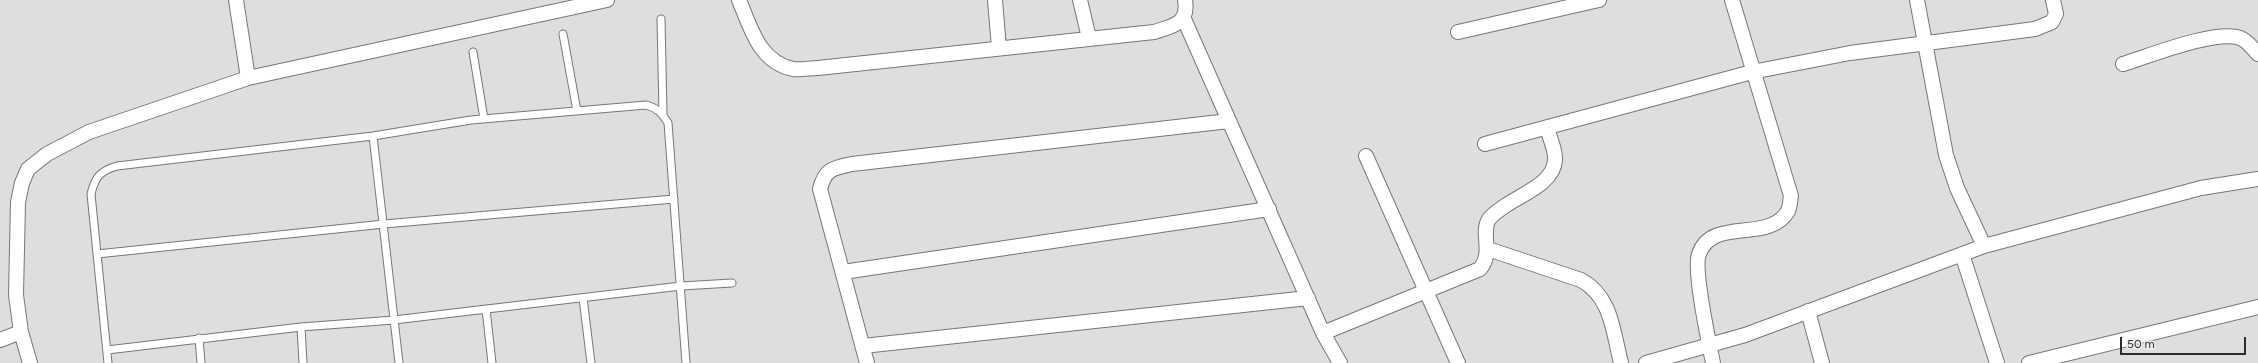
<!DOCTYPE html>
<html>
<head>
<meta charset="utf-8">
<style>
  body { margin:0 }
  #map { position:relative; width:2258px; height:363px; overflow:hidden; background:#dddedf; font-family:Figtree,sans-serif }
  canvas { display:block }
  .scale { position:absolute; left:2120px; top:337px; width:126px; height:18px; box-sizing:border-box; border:2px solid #2d2d2e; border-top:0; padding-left:5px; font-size:12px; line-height:14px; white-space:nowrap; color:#2d2d2e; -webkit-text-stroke:3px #ebebec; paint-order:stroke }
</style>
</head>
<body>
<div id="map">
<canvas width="2258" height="363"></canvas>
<div class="scale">50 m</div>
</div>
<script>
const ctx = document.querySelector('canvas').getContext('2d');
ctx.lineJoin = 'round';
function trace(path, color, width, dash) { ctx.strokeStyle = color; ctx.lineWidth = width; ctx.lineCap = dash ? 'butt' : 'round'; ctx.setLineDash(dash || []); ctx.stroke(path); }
const lane = new Path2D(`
  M661,19l2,95
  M563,34l14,77
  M473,52l11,67
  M373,136l26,227
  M97,254l287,-30 290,-25
  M583,298l8,65
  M486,309l6,54
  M301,327l2,36
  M199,338l2,25
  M107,350l194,-23 93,-7 287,-34 51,-3
  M108,363l-17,-169c4,-17 9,-23 26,-28l256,-30 98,-16 175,-15c11,3 16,8 22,18l18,240`);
const street = new Path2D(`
  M236,0l12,78
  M739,0c12,28 20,62 54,69 8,1 17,-1 25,-1l336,-36c19,-6 35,-8 31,-32
  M995,0l4,48
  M1080,0l9,38
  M1917,0l29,155 11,33 27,58
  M1184,19l139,314 17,30
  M1458,32l141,-32
  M2123,64c26,-8 93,-35 117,-26 7,2 13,11 18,16
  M1485,144l267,-72 98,-19 185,-24 17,-7 4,-8 -3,-14
  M1366,156l92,207
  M1488,249l93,31c31,17 32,52 40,83
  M1962,254l35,109
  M843,272l426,-63
  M1808,311l14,52
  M1323,333l157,-64c14,-17 0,-35 9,-50 5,-6 13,-11 19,-15 17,-11 46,-22 47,-44 1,-10 -6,-23 -8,-33
  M0,340l21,-8
  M863,346l445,-48
  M30,363l-9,-31 -5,-37 2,-93 4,-19 6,-14 19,-15 42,-22 159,-54 359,-78
  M867,363l-47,-174c5,-20 13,-21 32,-25l377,-43
  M1646,363l99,-28 239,-89 217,-58 57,-9
  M1713,363c-4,-20 -20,-94 -14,-109 13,-38 70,-10 89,-43 2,-4 2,-10 3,-15l-59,-196
  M2029,363l229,-56`);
trace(lane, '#767778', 9);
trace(street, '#767778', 16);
trace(lane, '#fff', 7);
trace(street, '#fff', 14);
</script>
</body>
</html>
